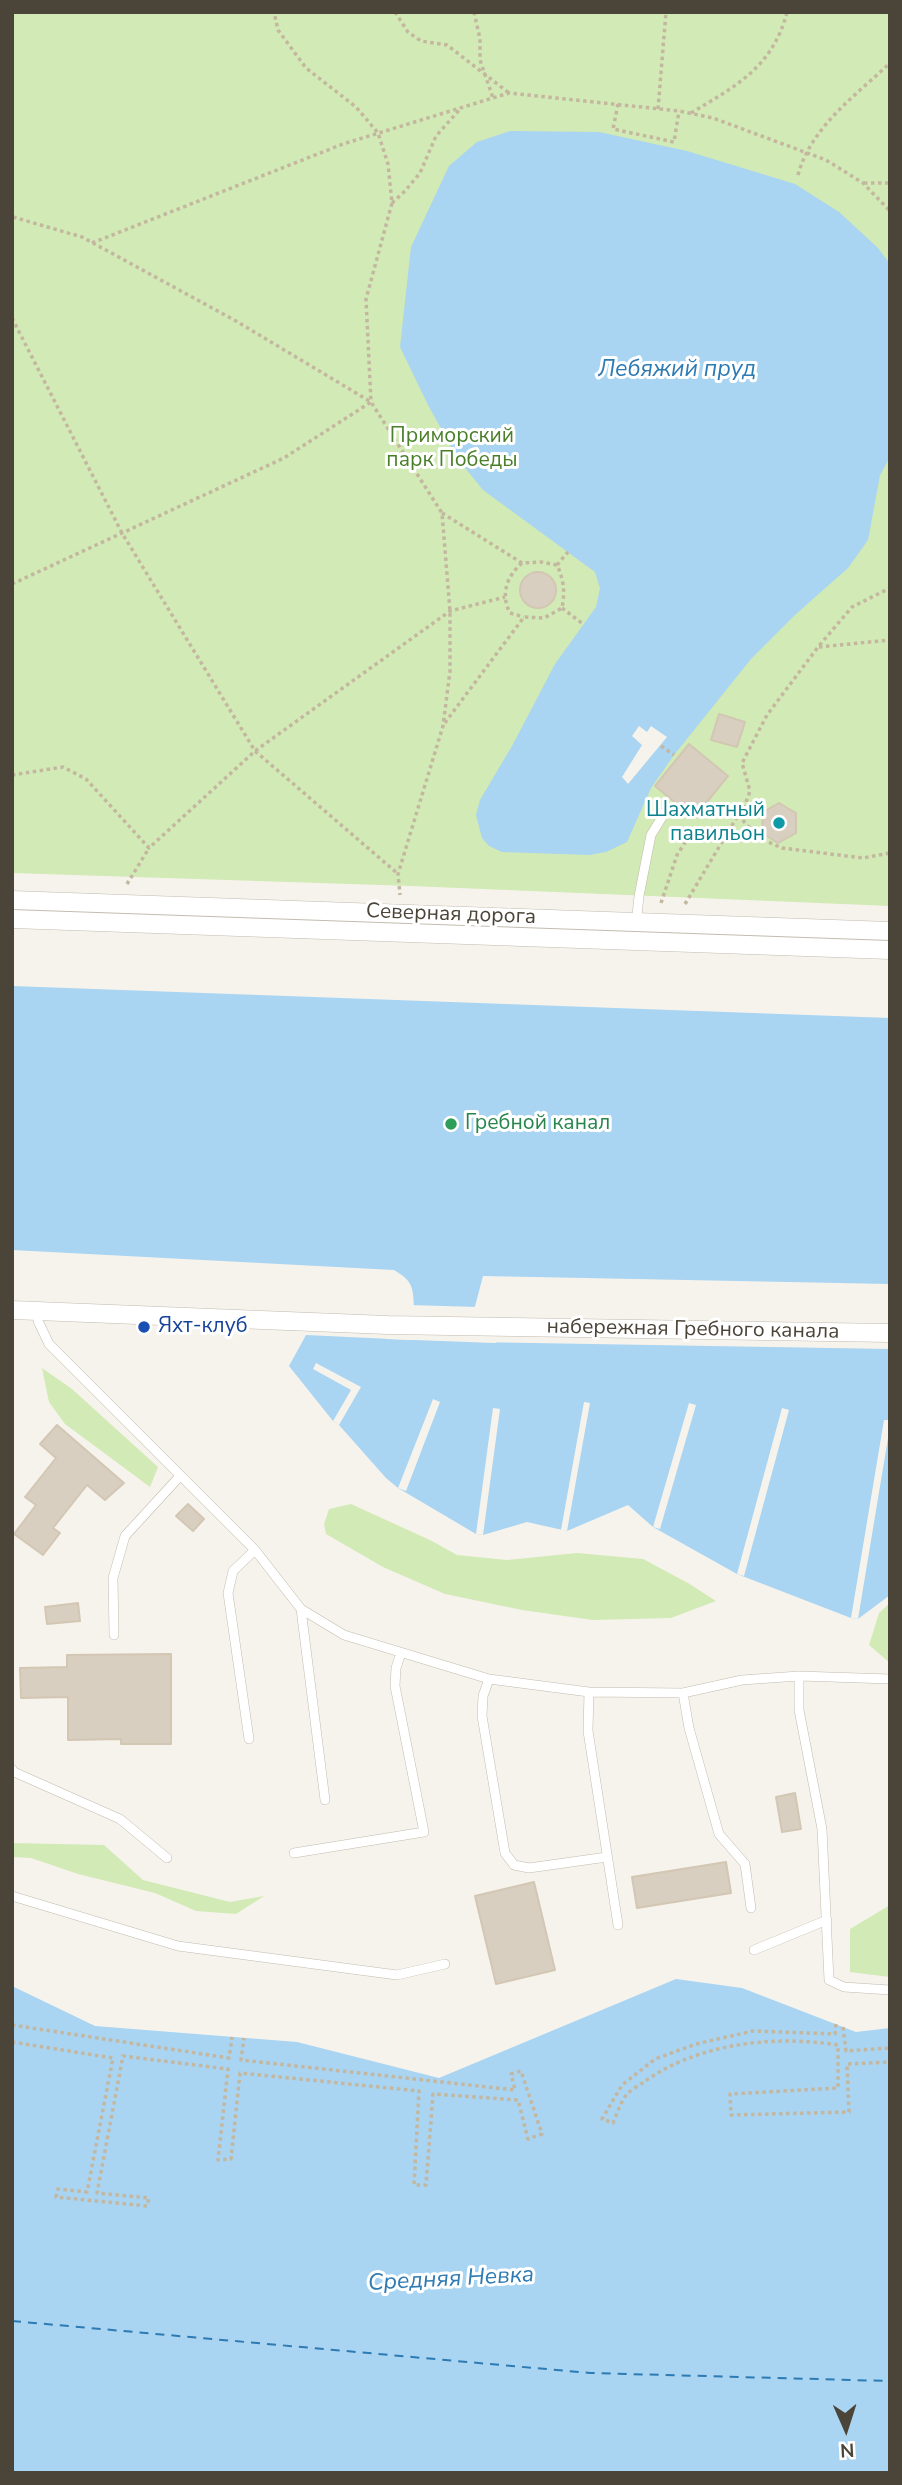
<!DOCTYPE html>
<html>
<head>
<meta charset="utf-8">
<style>
  body { margin:0 }
  #map { position:relative; width:902px; height:2485px; overflow:hidden; background:#f6f3ec; font-family:"Nunito Sans",sans-serif }
  canvas { display:block }
  .frame { position:absolute; inset:0; border:14px solid #4b4439; pointer-events:none }
  .north { position:absolute; left:811px; top:2394px; width:70px; height:70px; -webkit-text-stroke:5px #fff; paint-order:stroke; rotate:177deg; font-size:19px; font-weight:700; line-height:28px; text-align:center; color:#4b4439 }
  .north::after { content:''; display:block; margin:auto; width:24px; height:32px; background:#4b4439; clip-path:polygon(50% 0,100% 100%,50% 72%,0 100%) }
</style>
</head>
<body>
<div id="map">
<canvas width="902" height="2485"></canvas>
<div class="frame"></div>
<div class="north">N</div>
</div>
<script>
const ctx = document.querySelector('canvas').getContext('2d');
ctx.lineJoin = 'round';
function fill(path, color) { ctx.fillStyle = color; ctx.fill(path, 'evenodd'); }
function trace(path, color, width, dash) { ctx.strokeStyle = color; ctx.lineWidth = width; ctx.lineCap = dash ? 'butt' : 'round'; ctx.setLineDash(dash || []); ctx.stroke(path); }
function label(font, color, halo, rows, align = 'center') {
  ctx.font = font + ' "Nunito Sans",sans-serif'; ctx.lineWidth = 6; ctx.setLineDash([]); ctx.textBaseline = 'middle'; ctx.strokeStyle = halo; ctx.fillStyle = color; for (const [text, x, y, turn = 0] of rows) {
    ctx.save(); ctx.translate(x, y); ctx.rotate((+turn || 0) * Math.PI / 180); ctx.textAlign = isNaN(turn) ? turn : align; if (halo) ctx.strokeText(text, 0, 0); ctx.fillText(text, 0, 0); ctx.restore();
  }
}
fill(new Path2D(`
  M12,12h878v894l-479,-20 -399,-13z
  M42,1368l30,21 86,78 -8,20 -85,-63 -16,-22z
  M351,1504l81,37 25,14 50,5 70,-7 66,6 45,24 28,18 -45,17 -78,2 -71,-10 -77,-16 -62,-27 -57,-33 -2,-10 5,-15z
  M890,1603v60l-21,-18 10,-32z
  M12,1843l92,2 39,35 87,22 34,-6 -28,18 -40,-3 -41,-18 -77,-19 -47,-16 -19,-1z
  M890,1905v72l-40,-5v-43z`), '#d2eab5');
fill(new Path2D(`
  M510,131l89,1 88,19 108,33 44,28 39,36 12,16v193l-10,18 -12,65 -20,28 -52,46 -45,45 -77,96 -23,33 -24,54 -21,10 -17,3 -87,-3 -13,-6 -7,-8 -6,-23 4,-15 32,-54 43,-82 41,-57 4,-19 -5,-16 -112,-82 -25,-31 -30,-54 -28,-58 11,-100 38,-81 28,-24z
  M12,986l878,32v266l-407,-8 -9,34 -2,32 418,7v246l-32,24 -7,-1 -114,-44 -84,-47 -25,-22 -61,26 -40,-9 -44,13 -7,-1 -78,-46 -12,-10 -47,-53 -6,-4 -44,-55 17,-31 106,5c1,-15 4,-41 -1,-54 -3,-8 -11,-12 -17,-16l-382,-20z
  M676,1979l66,9 114,44 34,-4v445h-878v-487l83,40 202,16 142,36z`), '#a9d4f2');
fill(new Path2D(`
  M639,726l8,6 4,-6 16,11 -39,47 -6,-7 20,-32 -10,-9z
  M409,1305l69,2 -2,32h20v4l-110,-4 1,-4 22,1z
  M316,1363l45,24 -22,38 -6,-4 18,-31 -38,-21z
  M433,1399l7,3 -34,89 -8,-3z
  M584,1402l6,1 -23,128 -6,-1z
  M689,1403l7,2 -36,124 -7,-2z
  M493,1408l7,1 -17,126 -7,-1z
  M782,1408l7,2 -45,166 -7,-2z
  M884,1420h6v6l-32,193 -7,-1z`), '#f6f3ec');
trace(new Path2D(`
  M12,2321l578,52 300,8`), '#2e7ab2', 2, [9, 7]);
const building = new Path2D(`
  M520 590a18 18 0 1 1 36 0a18 18 0 1 1-36 0Z
  M719,714l26,8 -8,25 -26,-7z
  M689,744l39,32 -34,42 -39,-32z
  M779,803l17,10v20l-18,10 -16,-10 1,-21z
  M57,1425l67,58 -19,17 -18,-15 -34,43 7,5 -17,22 -29,-21 22,-29 -11,-8 31,-39 -16,-14z
  M188,1504l16,15 -11,12 -17,-15z
  M78,1603l2,18 -33,3 -2,-17z
  M171,1654v90h-50v-5l-53,1v-43l-47,1 -1,-30 47,-1v-12z
  M795,1793l6,36 -19,3 -6,-35z
  M726,1862l5,31 -94,15 -5,-31z
  M534,1882l21,88 -59,14 -21,-88z`);
fill(building, '#d8cfc1');
trace(building, '#d3c7b4', 2);
const lane = new Path2D(`
  M636,925l3,-29 12,-61 16,-26
  M38,1311v10l11,23 206,206 46,59 43,26 145,44 100,13 94,1 59,-13 57,-4 91,3
  M301,1609l24,191
  M114,1635l-1,-57 12,-42 55,-60
  M799,1676v34l23,119 7,151 15,7 46,3
  M489,1679l-6,17 -1,20 23,137 9,12 15,3 78,-11
  M589,1692l-1,39 30,194
  M683,1693l6,35 30,106 26,30 6,44
  M249,1739l-21,-146 5,-22 22,-21
  M12,1769l2,3 106,47 47,39
  M294,1853l130,-21 -29,-146 1,-18 5,-15
  M12,1896l166,50 219,29 48,-11
  M754,1950l73,-30`);
const street = new Path2D(`
  M12,900l878,31
  M12,919l878,31
  M12,1310l375,15 503,8`);
trace(lane, '#c2bbae', 10);
trace(street, '#c2bbae', 19);
trace(new Path2D(`
  M395,12l13,20 13,9 26,4 62,48
  M474,12l6,27v21l13,38
  M618,104l-5,25 61,13 5,-31
  M658,109l8,-97
  M691,113c45,-27 82,-46 96,-101
  M798,175c13,-48 57,-79 92,-112
  M864,183h26
  M12,201v21
  M392,203l13,-12 15,-18 16,-37 26,-29
  M13,217l69,20 154,84 135,81 71,111 8,98v60l-7,55 -45,148 2,21
  M92,243l251,-99 166,-51 170,18 34,7 113,42 37,23 27,28
  M12,318l110,215 133,218 142,122
  M442,513l80,50 19,-1 16,3c7,15 8,27 5,43l-18,10 -20,-1 -80,107
  M522,563c-15,13 -22,31 -12,50l14,4
  M557,565l11,-13
  M12,584l272,-126 87,-56 -5,-103 26,-96 -4,-39 -10,-31 -22,-26 -50,-39 -28,-38 -4,-18
  M562,608l21,16
  M819,647l71,-7
  M661,746l13,9
  M12,775l51,-8 23,12 63,69 106,-97 195,-140 55,-14
  M738,815l21,23 23,10 81,10 27,-5
  M127,884l22,-36
  M661,903l16,-48 16,-25 32,6
  M685,904l61,-102 4,-11 -8,-28 25,-48 51,-68 34,-40 38,-19
  M836,2024l-1,10 -82,-3 -57,13 -41,15 -33,26 -20,34 11,4c4,-9 8,-22 14,-29 5,-5 13,-9 18,-13 55,-38 128,-46 193,-36v43l-108,6 1,21 118,-3 -2,-48 43,-2
  M12,2025l217,33 3,-21
  M843,2027l3,24 44,-3
  M12,2042l101,16 -26,134 -29,-3 -2,8 91,9 2,-8 -52,-5 26,-137 105,13 -10,91 13,-1 9,-86 179,18 -5,94h12l7,-91 85,6 10,39 14,-5 -21,-63 -10,3 4,16 -274,-30 3,-22`), '#c4b79f', 3.5, [3.5, 3.5]);
trace(lane, '#fff', 9);
trace(street, '#fff', 18);
for (const [x, y, r, color] of [
  [779,823,7,"#0f9aa8"],
  [451,1124,7,"#2e9e5b"],
  [144,1327,7,"#1a4fb4"]
]) { const dot = new Path2D(); dot.arc(x, y, r, 0, 2 * Math.PI); ctx.fillStyle = color; ctx.fill(dot); trace(dot, '#fff', 2.5); }
label('21px', '#4a7f2a', '#fff', [
  ["Приморский",452,437],
  ["парк Победы",452,461]
]);
label('21px', '#0d838f', '#fff', [
  ["Шахматный",765,811],
  ["павильон",765,835]
], 'right');
label('21px', '#4b4439', '#fff', [
  ["Северная дорога",451,915,2],
  ["набережная Гребного канала",693,1330,1]
]);
label('21px', '#27864d', '#fff', [
  ["Гребной канал",465,1124]
], 'left');
label('21px', '#164399', '#fff', [
  ["Яхт-клуб",158,1327]
], 'left');
label('italic 23px', '#2e7ab2', '#fff', [
  ["Лебяжий пруд",677,370],
  ["Средняя Невка",451,2280,-3]
]);
</script>
</body>
</html>
